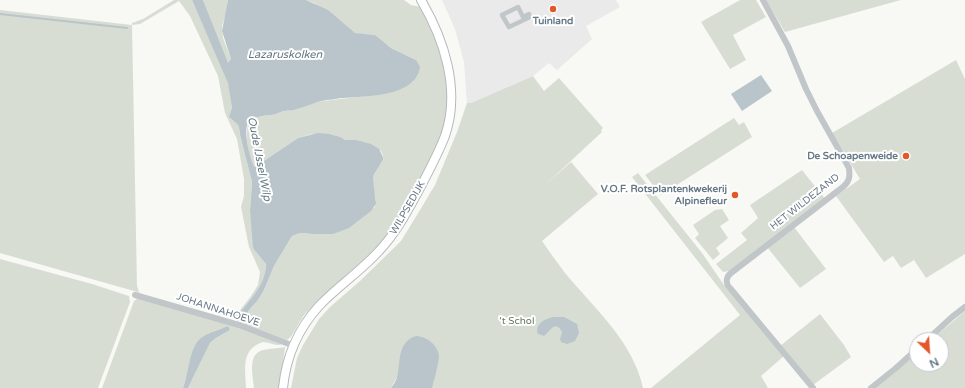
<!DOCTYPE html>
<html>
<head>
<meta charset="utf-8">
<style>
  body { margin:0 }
  #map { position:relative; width:965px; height:388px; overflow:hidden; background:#f8f8f5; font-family:"Varela Round",sans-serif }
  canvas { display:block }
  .north { position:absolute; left:909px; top:332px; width:40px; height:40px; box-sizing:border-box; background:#fff; border:1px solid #c2c9cf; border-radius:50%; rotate:155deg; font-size:11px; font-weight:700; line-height:16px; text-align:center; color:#677886 }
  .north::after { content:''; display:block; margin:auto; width:14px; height:18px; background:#e3582a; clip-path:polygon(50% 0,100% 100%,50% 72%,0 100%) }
</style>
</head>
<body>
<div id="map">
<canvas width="965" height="388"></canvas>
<div class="north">N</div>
</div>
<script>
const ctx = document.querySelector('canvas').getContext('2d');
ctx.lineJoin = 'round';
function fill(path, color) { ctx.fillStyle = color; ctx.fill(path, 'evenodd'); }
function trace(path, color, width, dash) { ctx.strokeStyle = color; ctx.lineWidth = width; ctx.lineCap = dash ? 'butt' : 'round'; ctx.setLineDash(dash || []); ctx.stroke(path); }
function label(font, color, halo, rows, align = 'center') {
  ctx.font = font + ' "Varela Round",sans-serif'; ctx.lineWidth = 4; ctx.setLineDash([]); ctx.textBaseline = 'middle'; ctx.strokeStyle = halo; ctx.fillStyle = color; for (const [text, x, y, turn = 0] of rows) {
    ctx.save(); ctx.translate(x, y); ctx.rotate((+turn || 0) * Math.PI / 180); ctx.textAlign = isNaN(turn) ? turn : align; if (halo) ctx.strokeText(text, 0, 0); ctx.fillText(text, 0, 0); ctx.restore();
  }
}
fill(new Path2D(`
  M442,0h174l4,7 -34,19 6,13 -35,31 -8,-7 -16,13 -62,27h-4l-3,-41 -9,-33z`), '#e9eae9');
fill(new Path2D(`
  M174,0h18l33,73c3,10 7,21 7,32 0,5 -3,8 -2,13l7,6 2,3 1,8 12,47 -2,29 5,40 11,13c-1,17 -9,31 -21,44 -4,4 -7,7 -10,12l-1,-2 17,-22 7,-11 2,-13 -11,-25 -8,-40 3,-11v-17l-7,-40 -12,-26 -7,-37 -28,-60 -11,-15 -39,23 -8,1 5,261 2,6 2,1 -141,-40v-243l132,15v-2l11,-4z
  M203,0h25l-2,13 -4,13 1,12 8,21 -1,3 -2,1 -2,-3z
  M306,0h98l7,5 10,2c17,32 30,71 25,108 -3,23 -17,46 -27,67 -11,22 -23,43 -39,62 -23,25 -51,46 -75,70 -6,7 -12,23 -18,26l-48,-17 4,-7 4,-2 2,-4 9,-10 6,-10 10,-24 18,-30 8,-3 13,1h20l42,-27c3,-11 -5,-22 -1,-33 3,-10 14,-11 7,-23l-25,-11h-9l-35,-6 -14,4 -43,29c-7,-11 -10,-29 -7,-43 7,-9 18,-8 28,-10 3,-1 6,-3 9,-3 3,-1 6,0 9,-1 7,-2 13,-6 20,-7 28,-7 76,-4 99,-22l3,-21 -25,-12 -16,-13 -16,-1 -7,-2 -7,-7 -31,-22z
  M740,0h16l10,17 -33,18 13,25 -16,9 -29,-47z
  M766,0h135l-116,32z
  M956,60l9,19v175l-39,24 -12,-18 -13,8 -8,-12 -9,6 -48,-66 24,-17 -28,-46z
  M533,76l11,15 15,-13 44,50 -2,2 1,2 -57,53 26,-23 27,32 -56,47c7,10 15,21 23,32 29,35 68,68 78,115h-217l-1,-50 -9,-2 -14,14 -5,27 -6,11h-100l6,-30 6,-13 16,-26 11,-12 30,-26 41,-40 19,-31 15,-25 22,-53 10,-29h4z
  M734,118l5,7 5,-3 8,15 -91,58 -16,-20z
  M802,170l23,29 -96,72 -6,1 -7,-8 31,-24 -6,-7 17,-15 -8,-13z
  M638,173l64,80 22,32 60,71 -23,20 7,12h-117l89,-73 -108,-138z
  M722,209l7,11 -9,6 8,12 -12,10 4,6 -7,6 -18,-22 4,-4 -6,-9 22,-15z
  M794,227l32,42 -26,19 -33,-41z
  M0,259l92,25 37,12 1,6 -32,86h-98z
  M137,299h5l96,27 44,18c-6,3 -12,-2 -19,-2 -3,1 -6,2 -8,4 -14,9 -9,28 -9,42h-58l22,-45 6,-5 14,-8 -2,-3c-7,2 -15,3 -21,8 -19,15 -15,33 -24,53h-81l32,-87z
  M965,311v77h-90l42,-35v11h24v-24h-10z
  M820,314l24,31 7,12 -38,28 -33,-39z
  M285,347l-5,41h-26c-1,-13 -7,-34 9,-38 7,-2 15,-1 22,-3z`), '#d8ddd4');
fill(new Path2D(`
  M192,0h11l25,63 3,-4 -9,-28 6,-31h78l22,10 27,23 20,2 4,3 12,10 25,12 4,7c-4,30 -54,29 -76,31 -6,0 -12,2 -18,2 -11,2 -21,7 -32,10 -3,1 -6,0 -9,1 -3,0 -6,2 -9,3 -8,2 -21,1 -28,9 -5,8 2,37 7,44l43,-29 20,-5 11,1 11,3 5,3h11l15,4 8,5 4,8v3l-9,14 -1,5 3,25 -5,7 -22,17 -16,6h-20l-13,-1 -8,3 -18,30 -10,24 -6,10 -9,10 -2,4 -8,7 -4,-1c12,-19 30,-31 31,-56l-11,-13 -2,-4 -3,-36 2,-29 -12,-47 -1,-8 -2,-3 -8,-7 3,-10 -4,-24z
  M761,75l11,16 -30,20 -11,-17z
  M553,317h11l13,7 2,9 -4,8 -8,3 -6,-2 -1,-3 2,-7c-7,-13 -12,0 -18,4l-6,-2c-4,-10 7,-15 15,-17z
  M228,326l2,4 -14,8 -6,5 -22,45h-5c6,-14 6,-41 18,-50 8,-6 18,-8 27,-12z
  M416,336c10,0 22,9 23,20 0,6 -5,25 -7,32h-41c3,-4 5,-7 6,-11 4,-16 0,-35 19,-41z`), '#b9c5ca');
trace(new Path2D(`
  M0,14l127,14`), '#b9c5ca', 2);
const secondary = new Path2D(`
  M283,388c3,-30 15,-59 36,-82 19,-20 42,-35 60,-55 18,-19 29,-41 41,-63 9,-17 18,-34 25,-52 16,-46 -1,-97 -24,-136`);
trace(secondary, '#b4b9be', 10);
trace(new Path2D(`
  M518,7l5,10 6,-3 1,3 -21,10 -7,-12z`), '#c1c6c9', 4.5);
trace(new Path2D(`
  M763,0l25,46 18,43 11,22 32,57c1,8 1,13 -6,19l-112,86c-5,4 -6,10 -1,15l83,100
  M135,295l104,30 55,21
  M927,340l25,-23 13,-10
  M871,388l25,-20 21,-19`), '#c1c6c9', 6);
trace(secondary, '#fff', 8);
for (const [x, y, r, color] of [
  [553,9,4,"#e3582a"],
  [906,156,4,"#e3582a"],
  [735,195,4,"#e3582a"]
]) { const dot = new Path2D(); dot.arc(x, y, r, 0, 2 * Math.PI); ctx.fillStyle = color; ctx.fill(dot); trace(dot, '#fff', 1.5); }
label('bold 10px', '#677886', '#fff', [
  ["Tuinland",553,21,"center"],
  ["De Schoapenweide",898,156],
  ["V.O.F. Rotsplantenkwekerij",727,189],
  ["Alpinefleur",727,201]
], 'right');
label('10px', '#677886', '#fff', [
  ["HET WILDEZAND",805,202,-38],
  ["WILPSEDIJK",408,208,-60],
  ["JOHANNAHOEVE",218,310,18]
]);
label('10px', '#667862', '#fff', [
  ["'t Schol",517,321]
]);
label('italic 11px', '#637982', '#fff', [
  ["Lazaruskolken",285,55],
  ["Oude IJssel Wilp",259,159,79]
]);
</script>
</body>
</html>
